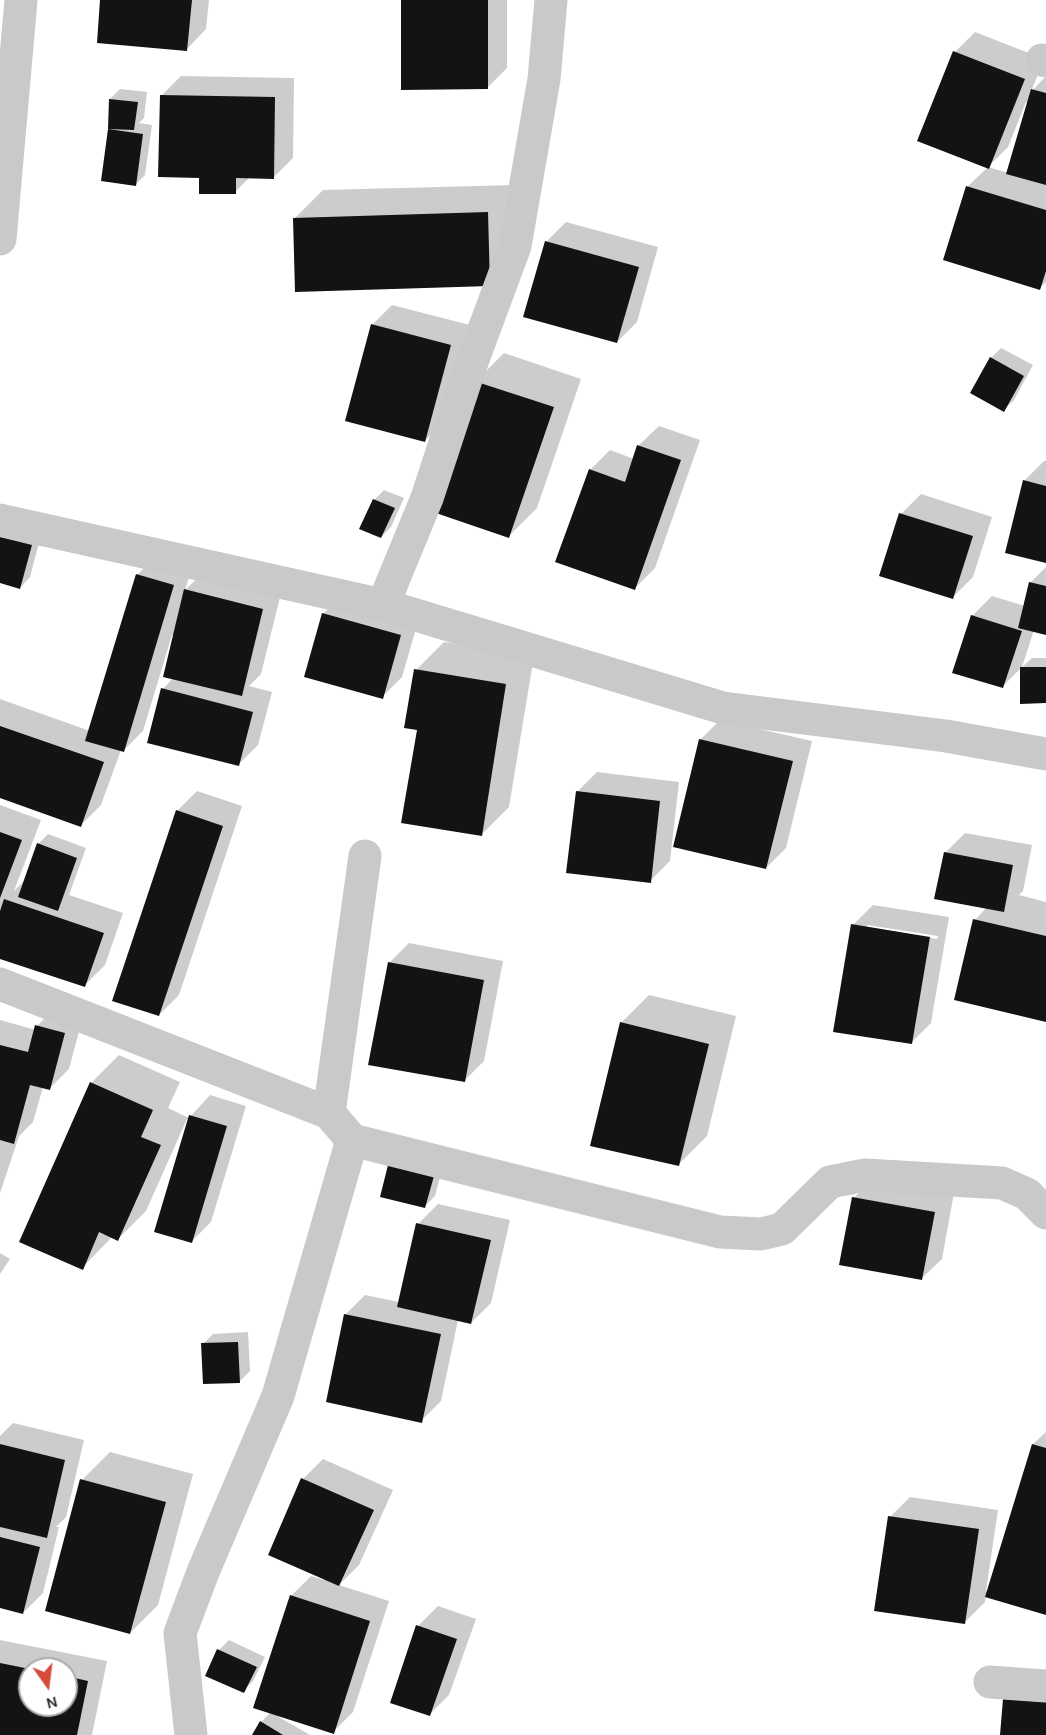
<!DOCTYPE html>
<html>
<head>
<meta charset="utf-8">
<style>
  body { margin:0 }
  #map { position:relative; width:1046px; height:1735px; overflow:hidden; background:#fff; font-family:Karla,sans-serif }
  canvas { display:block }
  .north { position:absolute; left:18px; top:1657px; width:60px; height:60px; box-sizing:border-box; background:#fff; border:2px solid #ababab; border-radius:50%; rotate:166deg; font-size:16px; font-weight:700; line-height:24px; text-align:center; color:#2c2c2c }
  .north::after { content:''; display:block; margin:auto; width:21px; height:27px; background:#d54c3c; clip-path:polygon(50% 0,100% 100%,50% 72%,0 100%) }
</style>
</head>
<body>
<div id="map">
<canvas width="1046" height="1735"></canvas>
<div class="north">N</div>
</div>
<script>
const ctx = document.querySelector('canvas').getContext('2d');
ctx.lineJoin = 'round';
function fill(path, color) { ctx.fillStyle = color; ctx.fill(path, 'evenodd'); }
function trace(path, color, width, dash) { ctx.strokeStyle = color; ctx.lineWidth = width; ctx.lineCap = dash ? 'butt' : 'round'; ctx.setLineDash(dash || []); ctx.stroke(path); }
fill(new Path2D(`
  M102,0h107l-3,29 -19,20z
  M403,0h104v68l-20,20z
  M975,32l69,27 -13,33 15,-16v206l-6,6 -73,-101 21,-20 -69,-27 36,-88zM1026,102l3,1 -21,70 -20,-6 20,-20z
  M181,76l113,2 -1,80 -20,20 -23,-1 -15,15 -34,-15 -40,-81z
  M120,89l27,3 -3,26 -5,5 13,2 -7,50 -10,10 -25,-56v-30z
  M515,185l-26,100 -194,-67 28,-28z
  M566,222l92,25 -21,75 -20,20 -71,-100z
  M392,305l78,20 -26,96 -19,20 -53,-116z
  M1001,348l32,17 -19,35 -10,10 -13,-52z
  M504,353l77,26 -44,129 -28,28 -33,-155z
  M659,426l41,14 -45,128 -20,20 -45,-118 20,-20 24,9 5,-14z
  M1044,461h2v100l-22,-80z
  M384,490l20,8 -13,29 -10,10 -7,-37z
  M921,494l71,23 -19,60 -20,20 -52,-83z
  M11,527l30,8 -11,42 -10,11 -20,-6v-42z
  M157,555l36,10 -8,25 21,-20 76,19 -21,85 -12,12 23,6 -14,53 -20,20 -75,-76 10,-11 2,-43h-3l-29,96 -20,20 -2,-1 -20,55 -20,20 -81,-28v-98l90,32 47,-156z
  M1046,567v66l-12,-3 -12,37 10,-9h14v44h-24v-35l-20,20 -48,-15 18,-56 20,-20 33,10 5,-23z
  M343,594l77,21 -18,62 -20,20 -59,-83z
  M444,642l90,14 -25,151 -28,28 -65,-165z
  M720,720l92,21 -26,107 -20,20 -66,-128z
  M597,772l82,10 -9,79 -20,20 -73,-89z
  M197,791l45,15 -63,189 -20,20 18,-204z
  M0,805l41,15 -27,71 11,-11 13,-36 10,-10 38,14 -17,47 54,18 -18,52 -20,20 -85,-28z
  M965,833l67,12 -9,46 -4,4 27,7v119l-71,-101 12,-13 -42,-54z
  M873,905l76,12 -18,106 -20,20 -58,-118zM867,925l71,11 -1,3 -70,-11z
  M409,943l94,18 -19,100 -20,20 -75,-118z
  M649,995l87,21 -29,120 -28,28 -58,-141z
  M57,1006l27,7 -15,56 -20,20 -6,-2 -10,35 -14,14 -19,57v-173l36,10 1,-4z
  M119,1055l61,27 -12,26 21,10 21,-23 36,11 -35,116 -20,20 -2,-122 -2,-1 -41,92 -28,28 -6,-2 -30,31 9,-185z
  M390,1166h53l-8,30 -10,10z
  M874,1178l80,15 -12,66 -20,19 -68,-80z
  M438,1204l72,16 -19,83 -20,20 -13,-3 -17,81 -20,20 -76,-106 20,-20 34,7 19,-78z
  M0,1253l10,6 -10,15z
  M248,1332l2,39 -10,10 -37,-37 10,-10z
  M13,1423l71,17 -18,77 -10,10h3l-16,66 -20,20 -23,-6v-171z
  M1046,1432v181l-60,-18 -1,7 -20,20 -75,-105 20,-20 88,13 -12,81h2l45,-147z
  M110,1452l83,22 -35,131 -28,28 -48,-153z
  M323,1459l70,31 -34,75 -20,20 50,16 -36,111 -20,20 -56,-16 33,19h-57l8,-13 10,-10 20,-116 20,-20 13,4 1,-2 -22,-99z
  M438,1606l38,13 -27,76 -20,20 -11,-89z
  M0,1640l107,21 -15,74h-92zM30,1669h36v36h-36z
  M229,1640l36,17 -12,24 -10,10 -24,-41z`), '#0003');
fill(new Path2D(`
  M100,0h92l-5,51 -90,-8z
  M401,0h87v89l-87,1z
  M953,51l72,28 -36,90 -72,-28z
  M1031,89l15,4v92l-40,-11z
  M160,95l115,2 -1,82 -38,-1v16h-37v-16l-41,-1z
  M109,99l29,3 -4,28 -26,-1z
  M108,129l35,5 -7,52 -35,-5z
  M966,186l80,24v61l-6,19 -97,-30z
  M488,212l2,74 -195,6 -2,-74z
  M545,241l94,26 -22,76 -94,-26z
  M371,324l80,21 -26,97 -80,-21z
  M990,357l34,19 -20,36 -34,-19z
  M474,381l80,26 -45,131 -79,-27z
  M637,445l44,15 -46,130 -80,-28 34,-93 36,13z
  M1023,480l23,6v77l-41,-10z
  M373,499l22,9 -14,30 -22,-9z
  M899,513l74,23 -20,63 -74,-23z
  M0,537l32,8 -12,44 -20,-6z
  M136,574l38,11 -50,167 -39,-11z
  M1029,582l17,4v49l-28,-7z
  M184,589l79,20 -21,87 -79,-19z
  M322,613l79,22 -18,64 -79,-22z
  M971,615l51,16 -19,57 -51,-15z
  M1020,667h26v36l-26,1z
  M414,669l92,15 -24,152 -81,-13 16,-93 -13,-2z
  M161,688l92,24 -14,54 -92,-23z
  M0,726l104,36 -23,65 -81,-29z
  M699,739l94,22 -27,108 -93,-22z
  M576,791l84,10 -9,82 -85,-10z
  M176,810l47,16 -64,190 -47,-15z
  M0,832l22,8 -22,58z
  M37,843l40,15 -19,53 -40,-14z
  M944,852l69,13 -9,47 -70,-13z
  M4,899l100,34 -19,54 -85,-28v-48z
  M973,919l73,17v86l-92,-22z
  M851,924l79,13 -18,107 -79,-12z
  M388,962l96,18 -19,102 -97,-17z
  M620,1022l89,22 -30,122 -89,-20z
  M35,1025l30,8 -15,57 -20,-5 -16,59 -14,-4v-95l28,7z
  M90,1082l63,28 -12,27 20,8 -43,96 -19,-9 -16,38 -64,-28z
  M189,1115l38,11 -35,117 -38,-11z
  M388,1165l46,11 -9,32 -45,-11z
  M852,1197l83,15 -13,68 -83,-15z
  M416,1223l75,17 -20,84 -74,-17z
  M344,1314l97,20 -19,89 -96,-21z
  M238,1342l2,41 -37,1 -2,-41z
  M0,1444l65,16 -18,78 -47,-11z
  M1032,1444l14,4v167l-61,-18z
  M301,1478l73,32 -35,76 -71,-31z
  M80,1479l86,23 -36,132 -85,-23z
  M888,1516l91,13 -14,95 -91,-13z
  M0,1537l40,10 -17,67 -23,-6z
  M290,1595l80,26 -36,113 -81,-26z
  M416,1625l41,14 -27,77 -40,-13z
  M217,1649l40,18 -13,26 -39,-17z
  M0,1663l30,6v36h36v-29l22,5 -11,54h-77z
  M1003,1699l43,3v33h-46z
  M260,1721l23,14h-31z`), '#131313');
trace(new Path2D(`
  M1042,60l4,1
  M0,239l21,-239
  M0,520l383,85 340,103 223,28 100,18
  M383,605l44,-107 42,-128 46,-124 29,-167 7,-79
  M0,984l329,129 23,27 368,92 41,2 21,-5 48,-47 35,-7 137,8 25,11 19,19
  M329,1113l36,-257
  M990,1682l56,4
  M191,1735l-11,-102 23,-61 75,-176 74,-256`), '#c9c9c9', 33);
</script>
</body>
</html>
